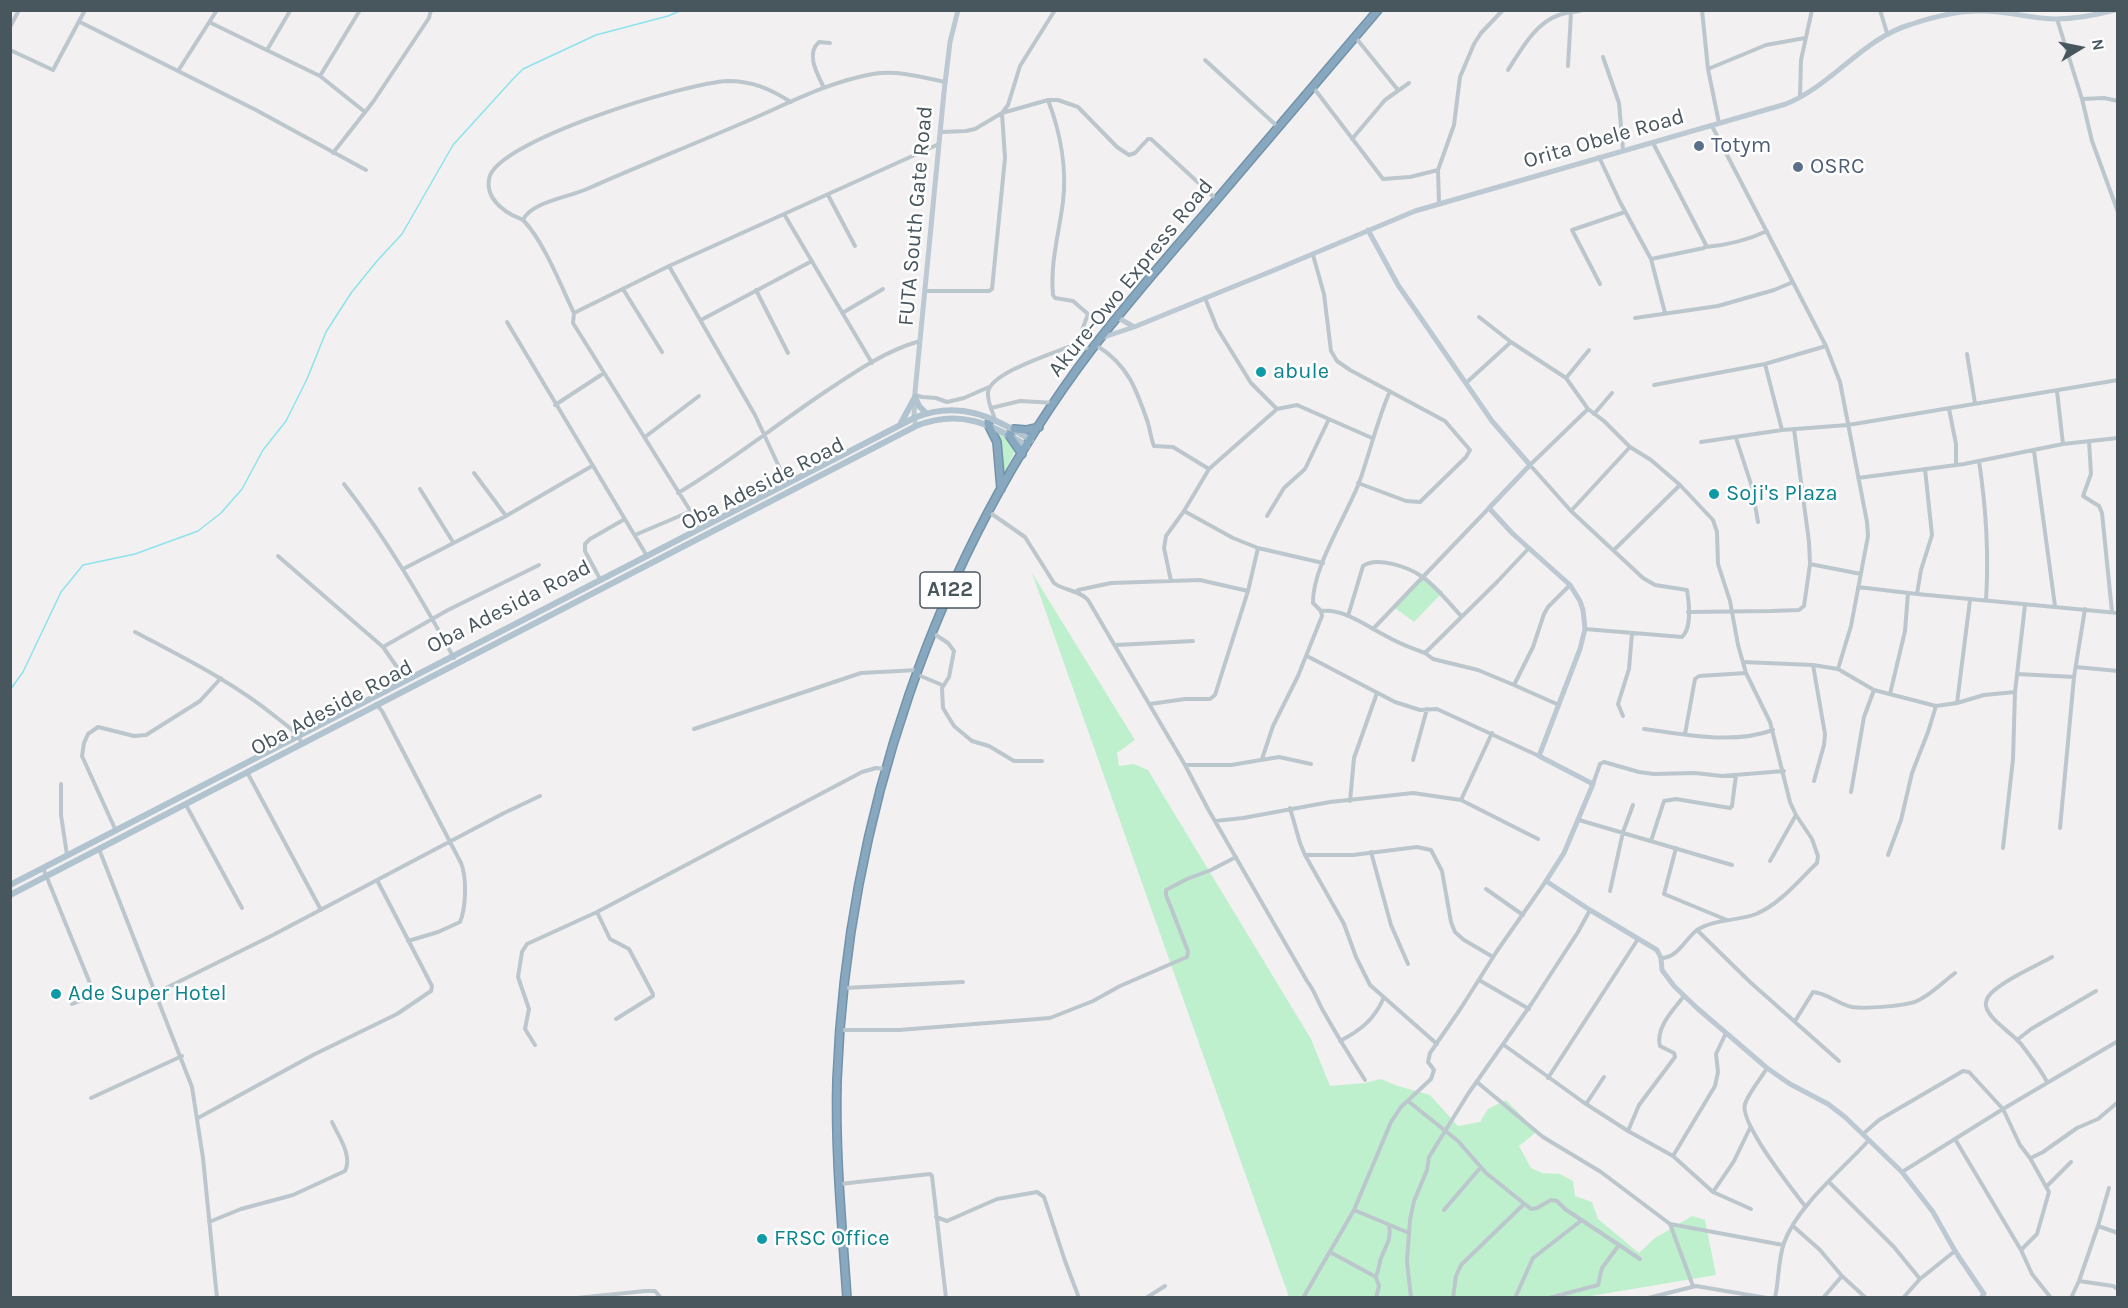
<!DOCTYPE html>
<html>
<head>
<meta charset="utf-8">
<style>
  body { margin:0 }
  #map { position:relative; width:2128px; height:1308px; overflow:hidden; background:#f3f0f1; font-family:Karla,sans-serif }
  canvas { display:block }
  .frame { position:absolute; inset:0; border:12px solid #48565e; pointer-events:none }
  .north { position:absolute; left:2050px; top:18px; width:60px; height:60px; -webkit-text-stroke:4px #fff; paint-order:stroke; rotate:80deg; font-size:16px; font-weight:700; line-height:24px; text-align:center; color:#48565e }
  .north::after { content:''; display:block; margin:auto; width:21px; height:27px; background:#48565e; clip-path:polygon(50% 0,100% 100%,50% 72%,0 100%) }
</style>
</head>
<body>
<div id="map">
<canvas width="2128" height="1308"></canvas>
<div class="frame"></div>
<div class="north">N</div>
</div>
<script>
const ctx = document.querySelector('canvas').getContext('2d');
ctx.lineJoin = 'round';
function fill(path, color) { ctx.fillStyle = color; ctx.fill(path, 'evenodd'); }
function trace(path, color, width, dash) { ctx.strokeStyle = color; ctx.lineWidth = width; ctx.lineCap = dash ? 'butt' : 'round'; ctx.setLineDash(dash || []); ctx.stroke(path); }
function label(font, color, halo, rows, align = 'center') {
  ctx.font = font + ' Karla,sans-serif'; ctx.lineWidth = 5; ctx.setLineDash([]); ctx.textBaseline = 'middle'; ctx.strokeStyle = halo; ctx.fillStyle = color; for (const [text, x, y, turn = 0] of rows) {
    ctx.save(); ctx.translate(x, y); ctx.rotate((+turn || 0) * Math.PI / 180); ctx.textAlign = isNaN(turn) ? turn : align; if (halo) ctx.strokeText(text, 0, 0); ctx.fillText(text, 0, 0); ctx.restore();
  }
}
fill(new Path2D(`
  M995,429l14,12 6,10 -12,25z
  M1032,573l103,167 -18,13 2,13 15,-2 14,6 163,269 19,47 35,-3 16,-4 17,7 32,9 28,31 22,-4 8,-13 18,-9c10,11 22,20 29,33l-16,13 12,22 11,5 18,1 13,7 2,15 17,6 6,17 41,34 16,-15 37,-22 13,4 11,55 -131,22h-296z
  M1425,576l18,16 -29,30 -19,-14z`), '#bff0cd');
trace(new Path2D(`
  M10,690l13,-18 38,-80 22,-27 52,-11 63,-23 23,-18 21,-24 21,-39 23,-29 21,-42 19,-47 25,-39 26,-32 25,-27 51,-89 60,-66 10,-10 73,-34 72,-19 14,-6`), '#8ce3ed', 1.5);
const highway = new Path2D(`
  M988,424l9,18 4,47
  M1014,429l12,1 13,-3
  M1009,435l13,19
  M847,1298c-5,-73 -12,-146 -10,-218 10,-260 97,-523 255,-731 38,-50 80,-97 121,-145 55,-64 110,-129 165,-194`);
trace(highway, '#7393ab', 10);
trace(new Path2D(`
  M1702,10l6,59 11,54
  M1880,10l7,23
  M2057,19l25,80 10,42 26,71
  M80,22l176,88 110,60
  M211,23l109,53 45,36
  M10,27l9,-17
  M1356,38l42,52
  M10,50l43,20 32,-60
  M267,50l23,-39
  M1603,57l16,46 4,47
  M1205,60l73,67
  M1568,66l3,-53
  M1708,69l58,-24 39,-7
  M1508,70c13,-20 27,-47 51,-55 8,-3 16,-2 23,-5
  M178,71l39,-61
  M320,76l40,-66
  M1313,87l70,92 27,-2 28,-7
  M824,88c-6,-13 -19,-34 -5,-46l11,1
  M1800,97l1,-37 11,-50
  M2082,99l22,-1 14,3
  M1048,100c12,31 19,68 15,102 -4,31 -13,61 -10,93l2,3 18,3 15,13 -11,30
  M1712,126l114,220 14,36 27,140 1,14 -17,90 -13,43
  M941,132l25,-1 9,-2 27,-16 46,-13h10l20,7 39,40 12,8 6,-2 13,-14h3l66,61
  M1352,139l33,-39 24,-17
  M333,153l40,-51 56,-84 2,-8
  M1599,157l21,45 31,57 14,54
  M828,195l27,51
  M1439,203l-1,-33 16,-45 6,-48 14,-33 7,-11 22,-23
  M784,214l88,149
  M523,220c8,-18 46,-23 64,-31 49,-22 100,-42 151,-64 44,-18 88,-43 135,-51 24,-4 49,3 72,8
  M1706,247c21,-2 42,-7 61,-16
  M1313,255l11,39 7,57 6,10 13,9 95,51 25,29 -4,7 -46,45 -14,-1 -48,-18
  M1651,259l53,-11 2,-3 -53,-102
  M669,266l86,149 32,69
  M1600,284l-28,-54 53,-18
  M623,289l39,63
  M756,290l32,63
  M925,291h64l3,-2 13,-131 -3,-45 6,-8 12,-39 35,-56
  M1205,298l12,30 34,55 26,26
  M844,312l39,-23
  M574,313l95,-47 270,-122
  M1479,317l32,25 55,36 22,31 16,12 26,26 21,13 29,25 33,35 4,12 1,32 12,37 8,44 8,28 24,49 20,80 6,13 16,24 6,17 -1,7c-18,17 -37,41 -61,51 -18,7 -42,5 -59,16 -12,9 -19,28 -36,28
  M1635,318l83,-12 56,-16 19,-8
  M701,320l111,-59
  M507,322l140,234
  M1096,345c32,20 40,43 52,78 2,7 3,16 6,23l19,1 36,22
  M1967,354l8,49
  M1765,364l17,66
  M1566,378l23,-28
  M1466,383l45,-41
  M1654,385l111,-21 61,-18
  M2057,391l6,53
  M915,395l7,2 14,1 11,4 17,-4 25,-11
  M555,405l49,-32
  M991,408l29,-7 35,2
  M1949,409l7,35v21
  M1594,414l18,-21
  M995,419c-3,-8 -8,-18 -7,-27 3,-20 67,-39 85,-47h7l10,5
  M645,437l54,-41
  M1736,438l16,49 6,35
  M2089,441l2,33 -8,22 16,10 3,7 10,99
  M1701,442l81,-12 66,-5 270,-45
  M2034,451l21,155
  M1979,461c7,46 10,93 7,140
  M474,473l32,43
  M1858,478l106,-14 99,-20 55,-6
  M344,484c42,54 77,114 110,174
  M420,489l33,53
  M678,493c49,-29 94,-65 141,-97 31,-21 65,-45 101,-55
  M1184,511l49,27 25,10
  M1571,511l59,-64
  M989,512l36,25 29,46c12,9 24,6 34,17l97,165 23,44 99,172c8,10 11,22 18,33 13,23 26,44 40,66
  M1267,516l17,-28 21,-19 24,-50
  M701,528l-128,-205 1,-10c-13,-27 -30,-71 -50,-92 -3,-3 -8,-4 -12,-6 -14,-8 -26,-19 -23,-36 5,-38 200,-97 239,-98 25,0 42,8 63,21
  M635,535l54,-23
  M1614,550l66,-65
  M278,556l105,91 23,33
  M1810,564l51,10
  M403,569l103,-53 86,-50
  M600,579l-15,-28v-7l5,-5 35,-20
  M1171,581l-7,-33 2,-12 18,-25 25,-42 68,-60 20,-4 75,33
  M1858,587l59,7 201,19
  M1078,590l33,-7 89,-3 48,11
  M1917,594l4,-24 11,-35 -7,-66
  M1321,611c23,-3 45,15 65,25 12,7 25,12 39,17l72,-71 32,-34
  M1688,612l83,-1 28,-1 5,-4 6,-42 -1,-22 -15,-113
  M1348,616l15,-50c14,-10 45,1 58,10 14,9 29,28 40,40
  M1373,629l116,-121
  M1585,629l97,8c10,-9 7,-35 5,-47l-32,-5 -12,-7 -72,-67 -41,-46 58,-56
  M135,632c49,26 98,50 141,85 10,8 21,15 26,26
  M933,633l15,10 6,8 -5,26 -7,11 1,20 11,18 18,15 17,5 25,15h28
  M1116,645l77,-4
  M383,647l65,-37 91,-45
  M1425,653l8,6 45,11 36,15
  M1307,656l88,46 25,8 17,-1 102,47
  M1743,662l70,3 25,4 36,21 62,16 21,-3 27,-8 31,-3
  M1813,665l12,69 -1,11 -10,36
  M2076,667l42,4
  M916,674l26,11
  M2017,674l57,3
  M1890,694l15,-63 3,-38
  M1957,703l13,-103
  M376,704l6,7 79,152c6,14 5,45 -1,59l-22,10 -30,9
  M1150,704l35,-5h25l5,-4 33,-104 10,-43 65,15
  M1559,705l-45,-20 19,-38 11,-33 4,-7 22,-22
  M1623,716l-5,-12 11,-35 3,-36
  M694,729l167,-56 56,-3
  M1644,729c41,5 88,16 129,1
  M1685,734l10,-55 4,-3 47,-3
  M1262,759l11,-33 25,-50 24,-60 -1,-5 -8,-8c-1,-34 33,-87 46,-120 11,-31 18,-62 31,-92
  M1413,760l14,-51
  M1185,765h46l48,-8 32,7
  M247,772l74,138
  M61,784v31l6,40
  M1593,784l7,-20 4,-2 35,10 15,2 41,-1 27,3 62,-5
  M1851,792l13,-75 10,-27
  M1461,800l31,-67
  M1350,801l4,-43 23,-65
  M186,805l56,103
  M1290,808l10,35 5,12 39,69 12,33 14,28 67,59
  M1579,820l153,45
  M1215,821l28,-3 87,-16 83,-9 48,7 77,39
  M2060,828l14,-151 11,-68
  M116,831l-34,-75 2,-13 4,-9 10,-7 36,9 12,-1 54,-34 21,-23
  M1651,841l13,-40 12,-2 54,9 2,-2 4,-31
  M1676,848l-12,46 63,26
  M2003,848l10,-89 2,-67 10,-87
  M99,849l93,238 11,71 14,140
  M1371,852l20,73 17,39
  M1306,855h47l64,-8 14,3 11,21 9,51 4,10 9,8 29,17
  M1888,855l13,-35 11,-47 16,-41 8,-26
  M1770,861l26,-46
  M43,868l51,125 -1,3 -21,8
  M1486,889l37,26
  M1610,891l13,-59 10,-27
  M597,912l13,27 19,10 24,45v2l-37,23
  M1697,930l53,52 89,79
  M1479,980l50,29
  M844,988l119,-6
  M156,993l115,-57 233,-123 36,-17
  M1795,1021l18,-29c14,1 25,12 39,15 11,2 55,-1 65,-6 14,-6 26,-19 38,-28
  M841,1030h58l151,-12 43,-17 27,-15 67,-29 1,-6 -22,-56v-5l21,-11 24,-9 25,-13
  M2017,1040l14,-11 65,-38
  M1340,1041c21,-11 35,-22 44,-44
  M535,1045l-10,-16 4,-20 -11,-32 4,-25 5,-8 70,-32 265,-140 14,-4 9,1
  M1504,1045l79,57 45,29 45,25 40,36 38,17
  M1767,1068c-7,12 -18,24 -22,36 -6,19 48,86 60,102
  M1548,1078l90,-139
  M1477,1082l66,55 58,35 69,52 113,21
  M2047,1082c-7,-14 -17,-26 -26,-38 -9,-11 -32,-24 -35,-38 -1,-3 1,-7 2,-9 9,-14 48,-31 64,-40
  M91,1098l91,-42
  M1408,1101l50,40 28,32 45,36 6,-1 14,-8 6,1 8,8 75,50
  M1586,1104l18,-27
  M198,1118l115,-63 84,-41 34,-23 1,-5 -55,-106
  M1628,1131l11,-26 36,-48 -1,-4 -14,-7c-5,-18 14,-37 24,-50
  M1863,1134l16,-14 84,-49 6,1 34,37 17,36 10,13 19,34 -12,42 -16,16
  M1955,1139l66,111 11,24 19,24
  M1673,1156l42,-70 3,-14 -2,-18 10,-21
  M2031,1158l12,-6 34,-24 21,-9 20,-17
  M1902,1172l101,-63 115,-68
  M1829,1182l65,65 26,32
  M840,1184l90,-10 2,2 14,122
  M2047,1186l24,-24
  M1713,1192l21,-31 16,-33
  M1354,1210l55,23
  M1444,1210l37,-43
  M936,1217l11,4 50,-22 40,-7 7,5 21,64 14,37
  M209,1222l32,-13 52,-14 52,-24c8,-15 -7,-36 -13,-49
  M1670,1224l23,62
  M1793,1226l27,24 22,26 24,22
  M2098,1226l11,-38
  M1330,1252l46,25 3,9 -3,12
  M1376,1276c3,-6 3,-12 5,-18 5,-13 11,-19 8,-33
  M2079,1281l34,5 5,3
  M577,1298l68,-7h10l6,7
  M1146,1298l19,-12
  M1303,1298l51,-88 37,-88 10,-15 30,-28 3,-9 -6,-8 2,-9 31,-45 36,-57 49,-70
  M1411,1298l-4,-37 3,-41 4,-19 13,-31 2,-13 39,-63 64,-91 46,-71 12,-22
  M1453,1298l3,-22 5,-11 63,-61
  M1515,1298l18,-40 49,-38
  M1549,1298l49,-13 4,-17 17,-23
  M1648,1298l48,-12 71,12
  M1775,1298c4,-18 3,-38 9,-55 13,-37 59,-74 85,-103
  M1823,1298l19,-22
  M1903,1298l17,-19 35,-28
  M2071,1298l8,-17 19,-55 20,7`), '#bcc6cd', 4);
trace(new Path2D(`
  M1368,230l30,55 94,136 38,44 -41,43 23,25 58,52 10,16 3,9 2,19 -5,20 -41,107 54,28 -29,69 -18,28 44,29 67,40 4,8 1,12 12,16 23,22 70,60 23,16 38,20 17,13 57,55 31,40 22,39 29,43 -3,4
  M1117,317l17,10
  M1101,338l33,-11 143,-58 138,-58 371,-107c48,-20 77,-66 126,-80 21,-7 45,-13 67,-13 27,-1 51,8 77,8 20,0 40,-4 59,-9
  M916,426l-2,-8 1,-26 29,-300 6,-50 8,-32`), '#bcc9d2', 5);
trace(new Path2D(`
  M915,397l4,9 7,7
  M901,423l14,-26
  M10,885l904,-467c45,-18 78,-2 117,22
  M10,895l906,-469c43,-17 74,-3 111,20`), '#b0c3cf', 6);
trace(highway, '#88a8bf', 7);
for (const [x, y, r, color] of [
  [1699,146,6,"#5c6f8a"],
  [1798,167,6,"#5c6f8a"],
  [1261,372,6,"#0f9aa8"],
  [1714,494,6,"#0f9aa8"],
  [56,994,6,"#0f9aa8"],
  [762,1239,6,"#0f9aa8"]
]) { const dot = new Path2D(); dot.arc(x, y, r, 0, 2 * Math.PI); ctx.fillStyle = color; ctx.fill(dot); trace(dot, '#fff', 2); }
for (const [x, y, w] of [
  [950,590,60]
]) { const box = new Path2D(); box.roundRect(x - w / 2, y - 18, w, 36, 4.5); ctx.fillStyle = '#fff'; ctx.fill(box); trace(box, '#48565e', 1.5); }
label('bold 21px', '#48565e', null, [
  ["A122",950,590]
]);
label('22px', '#48565e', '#fff', [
  ["Orita Obele Road",1604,139,-16],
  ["FUTA South Gate Road",916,216,-85],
  ["Akure-Owo Express Road",1131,278,-51],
  ["Oba Adeside Road",763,484,-27],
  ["Oba Adesida Road",509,607,-27],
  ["Oba Adeside Road",332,708,-28]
]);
label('22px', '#4e5e75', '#fff', [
  ["Totym",1711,146],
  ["OSRC",1810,167]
], 'left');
label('22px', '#0d838f', '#fff', [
  ["abule",1273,372],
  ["Soji's Plaza",1726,494],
  ["Ade Super Hotel",68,994],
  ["FRSC Office",774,1239]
], 'left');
</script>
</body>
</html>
